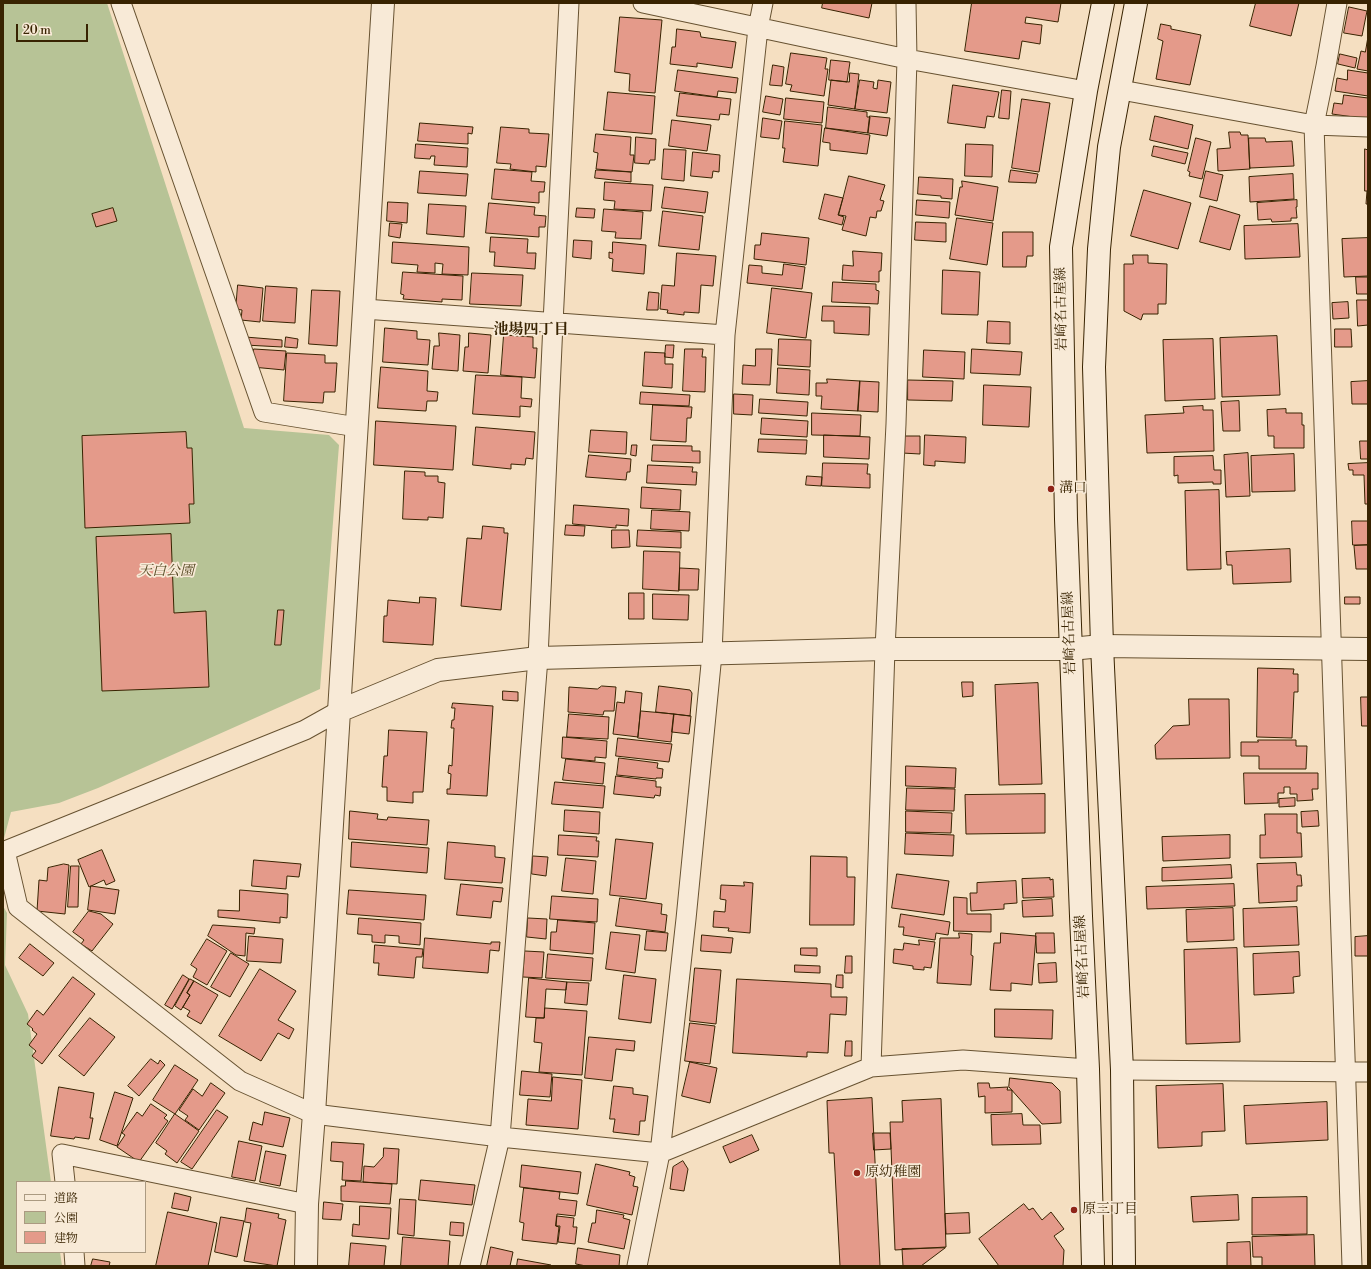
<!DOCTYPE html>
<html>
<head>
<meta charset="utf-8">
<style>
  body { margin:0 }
  #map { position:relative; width:1371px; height:1269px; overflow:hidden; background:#f5dfc1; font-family:"Libre Bodoni","Noto Serif JP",serif }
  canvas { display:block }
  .frame { position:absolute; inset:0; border:4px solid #382301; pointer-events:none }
  .legend { position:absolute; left:16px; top:1181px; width:130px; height:72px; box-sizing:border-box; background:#f8ead7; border:1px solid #ab9a81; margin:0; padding:5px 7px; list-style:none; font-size:12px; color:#382301 }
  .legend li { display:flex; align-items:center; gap:8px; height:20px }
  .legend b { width:20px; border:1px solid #ab9a81 }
  .scale { position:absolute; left:16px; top:24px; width:72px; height:18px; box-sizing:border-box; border:2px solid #382301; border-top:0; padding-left:5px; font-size:12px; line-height:14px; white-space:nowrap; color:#382301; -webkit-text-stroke:3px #f8ead7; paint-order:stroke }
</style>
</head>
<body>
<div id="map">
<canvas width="1371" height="1269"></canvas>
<div class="frame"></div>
<ul class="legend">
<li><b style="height:5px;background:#f8ead7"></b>道路</li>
<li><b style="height:11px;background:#b7c396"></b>公園</li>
<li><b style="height:11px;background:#e49a8a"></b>建物</li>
</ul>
<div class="scale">20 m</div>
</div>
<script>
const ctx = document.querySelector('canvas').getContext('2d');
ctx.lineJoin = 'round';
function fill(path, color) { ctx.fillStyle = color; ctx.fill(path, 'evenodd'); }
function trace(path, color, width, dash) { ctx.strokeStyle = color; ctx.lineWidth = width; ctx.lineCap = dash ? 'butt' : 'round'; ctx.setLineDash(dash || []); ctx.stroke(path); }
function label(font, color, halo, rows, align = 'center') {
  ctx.font = font + ' "Libre Bodoni","Noto Serif JP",serif'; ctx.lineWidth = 3.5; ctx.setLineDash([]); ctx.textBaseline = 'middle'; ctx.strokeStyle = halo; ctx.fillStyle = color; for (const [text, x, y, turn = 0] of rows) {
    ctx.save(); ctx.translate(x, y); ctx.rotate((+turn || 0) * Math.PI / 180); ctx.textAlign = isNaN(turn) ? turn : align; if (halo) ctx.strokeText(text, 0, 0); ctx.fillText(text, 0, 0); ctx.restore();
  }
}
fill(new Path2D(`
  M3,3h104l137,425 85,7 10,10 -19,244 -222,99 -39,15 -48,9 -8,30z
  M3,906l4,7 -2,52 23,49 23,168h-34v70h43l2,14h-59z`), '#b7c396');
const building = new Path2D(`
  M823,3h49l-3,15 -47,-10z
  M972,3h89l-3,19 -32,-5 -1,6 17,2 -2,19 -18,-3 -3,18 -54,-8z
  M1256,3h43l-8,33 -41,-10z
  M1349,7l18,4 -5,25 -18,-3z
  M620,17l42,3 -7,73 -26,-2 1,-17 -15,-2z
  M1161,24l10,2v3l30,6 -11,50 -34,-6 7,-38 -5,-2z
  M677,29l23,3 1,5 35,5 -4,26 -35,-5v4l-27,-3 2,-17h3z
  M1368,37v34l-11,-2 4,-18 4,1z
  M791,53l36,5 -2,11h3l-4,27 -34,-5 2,-6 -6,-1z
  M1340,54l17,4 -2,10 -17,-4z
  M831,60l19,2 -3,20 -18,-2z
  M773,65l11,2 -2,19 -12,-1z
  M678,70l60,8 -2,15 -18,-2 -1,6 -42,-6z
  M1348,70l20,3v23l-33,-5 2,-13 10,2z
  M850,73l9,1 -4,35 -27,-4 3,-25 18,2z
  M860,80l14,2 -1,6 4,1 1,-9 13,2 -4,31 -32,-4z
  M953,85l46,7 -5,25 -7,-1 -2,12 -37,-5z
  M1002,90l9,1 -2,28 -10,-1z
  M608,92l47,4 -3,38 -48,-4z
  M680,93l51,6 -2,16 -9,-1 -1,6 -42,-4z
  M1344,95l24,3v21l-36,-5 2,-11 8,1z
  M766,96l17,3 -3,16 -17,-3z
  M786,98l38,4 -2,21 -38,-4z
  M1022,99l28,4 -11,69 -27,-4z
  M828,107l39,5v5h3l-2,16 -42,-5z
  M870,116l20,2 -3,18 -19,-3z
  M1155,116l38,9 -5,24 -38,-9z
  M763,118l19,3 -3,18 -18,-2z
  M672,120l39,5 -4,26 -38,-5z
  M785,121l37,4 -4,41 -35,-4 2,-14h-2z
  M420,123l53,4 -1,7 -4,-1v11l-50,-3z
  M501,127l28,2v4l20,1 -3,33 -10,-1v6l-26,-3 1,-5 -14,-1z
  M825,128l45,7 -3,19 -37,-4v-7l-7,-1z
  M1229,132h11l1,3h7l2,34 -32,2 -1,-22 13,-1z
  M596,134l35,3 -1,18h4l-2,17 -36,-3 2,-16 -4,-1z
  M636,137l20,2 -1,21h-5l-1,4 -14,-1z
  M1196,138l15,4 -9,37 -13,-3 1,-4 -2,-1z
  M1249,138h16l1,4 26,-1 2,25 -44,2z
  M416,144l52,4 -1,19 -33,-2 1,-9h-4l-1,3 -15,-1z
  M966,144l27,1 -1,32 -27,-1z
  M1154,146l34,7 -3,11 -33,-8z
  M664,149l22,1 -2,31 -22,-2z
  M1365,149l3,1v54h-2l1,-13h-2z
  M693,152l27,3 -1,17 -6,-1 -1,7 -21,-2z
  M495,169l37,3 -1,9 14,1 -1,10h-5v11l-47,-4z
  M596,170l35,2v10l-36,-4z
  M1011,170l27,4 -2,9 -27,-1z
  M420,171l48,3 -2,22 -48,-3z
  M1206,171l17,4 -6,26 -17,-4z
  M1293,174l1,25 -44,3 -1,-25z
  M849,176l36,9 -5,15 4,1 -3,10h-4l-1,7 -6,-1 -4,19 -24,-6 4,-14 -7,-1z
  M919,177l34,2 -1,20 -11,-1v-2l-23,-2z
  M962,181l36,6 -5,34 -38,-6 5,-28h2z
  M605,182l48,3 -2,26 -37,-2 1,-8 -11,-1z
  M665,187l43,5 -3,21 -43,-5z
  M1144,190l47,13 -13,46 -47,-13z
  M825,194l18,4 -5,17 6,2 -2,8 -23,-6z
  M917,200l33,2 -1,16 -33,-3z
  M1297,200v7h-1l1,11h-6v3l-19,1 -1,-3 -13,1 -1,-17z
  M388,202l20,1 -1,20 -20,-2z
  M489,203l46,4 -1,8 12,1 -1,11h-6v10l-53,-4z
  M429,204l37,2 -2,31 -37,-3z
  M1210,206l30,9 -10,35 -30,-8z
  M113,208l4,13 -21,6 -4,-13z
  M577,208l18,1 -1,9 -18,-1z
  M604,209l39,3 -2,27 -26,-1 1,-6 -14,-1z
  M663,211l40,5 -4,34 -40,-4z
  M957,218l36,5 -6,42 -37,-6z
  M916,222l30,1v19l-31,-2z
  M390,223l12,1 -2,14 -11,-2z
  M1298,224l2,33 -55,2 -1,-33z
  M1003,232h30v24h-6l-1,11h-23z
  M762,233l47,5 -3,27 -52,-6 1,-14h5z
  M491,237l37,2 -1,14h9l-1,16 -41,-3 1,-14h-5z
  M1368,238v38l-24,1 -2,-38z
  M574,240l18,1 -1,18 -18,-2z
  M393,242l76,5 -1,28 -26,-1 1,-10 -8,-1v10l-18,-1 1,-7 -26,-2z
  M613,242l33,3 -2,29 -32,-3 1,-12 -4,-1v-6l3,1z
  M853,251l29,2 -1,18h-2v11l-37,-2 1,-15 10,1z
  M677,253l39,3 -3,30 -12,-1 -2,28 -15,-1v3l-17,-2 1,-3 -8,-1 2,-24 12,1z
  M1133,255h15v8l19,1 -1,40h-8v10h-15l-2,6 -17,-9v-47h9z
  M784,264l21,3 -3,22 -55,-6 2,-18 13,1v7l20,2z
  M943,270l37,2 -2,43 -36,-1z
  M403,272l60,4 -1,24 -20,-1v3l-39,-3 1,-4 -3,-1z
  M472,273l51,2 -2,31 -51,-2z
  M1356,277h12v17h-11z
  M833,282l43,2v6l3,1 -1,13 -46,-2z
  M238,285l25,3 -3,34 -19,-2 1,-10 -6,-1z
  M266,286l31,2 -2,35 -32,-2z
  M772,288l40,5 -6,45 -39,-5z
  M312,290l28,1 -3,55 -28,-2z
  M649,292l10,1 -1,17h-11z
  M1357,300h11v25l-10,1z
  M1348,302l1,16 -16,1 -1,-16z
  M823,306l47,1 -1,28 -35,-2v-12h-12z
  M988,321l22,1v22l-23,-1z
  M385,328l32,3v8l13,1 -2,25 -45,-3z
  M1335,329h16l1,18h-17z
  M439,333l21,2 -2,36 -26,-2 2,-23h5z
  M469,333l22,2 -3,38 -25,-2 2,-24h3z
  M504,335l29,2v11h4l-2,30 -34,-3z
  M1277,336l3,59 -58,2 -2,-59z
  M245,337l37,3v7l-37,-2z
  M286,337l12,2 -1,9 -12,-1z
  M779,339l32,1 -1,27 -32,-2z
  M1213,339l2,60 -50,2 -2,-61z
  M666,345h8l-1,13 -8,-1z
  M254,349l32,2 -2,19 -32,-3z
  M685,349h18l-1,8h4l-1,35 -22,-1z
  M756,349h16l-2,36 -28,-1 1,-19 12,1z
  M972,349l50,3 -2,23 -49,-2z
  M924,350l41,2 -1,27 -41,-2z
  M645,352l20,1v11h8l-1,24 -29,-2z
  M287,353l38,2v8h12l-2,29h-11l-1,11 -39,-2z
  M381,367l47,4 -1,20 11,1 -1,9h-10l-1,10 -48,-3z
  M778,368l32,2 -1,25 -32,-2z
  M476,375l46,2 -1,21 11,1 -1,8 -11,-1v11l-47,-3z
  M827,379l33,2 -2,30 -37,-2 1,-13h-6v-13h11z
  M908,380l45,1 -1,20 -44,-1z
  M860,381l19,1 -1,30 -20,-1z
  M1368,381v23h-16l-1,-22z
  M984,385l47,2 -2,40 -46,-2z
  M641,392l49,3 -1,11 -49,-2z
  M734,394l19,1 -1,20 -18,-1z
  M760,399l48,3 -1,14 -48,-3z
  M1239,401l1,30h-17l-2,-29z
  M653,405l39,2 -1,11h-4l-1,24 -35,-2z
  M1203,406v4h10l1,41 -67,2 -2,-38 39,-2 -1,-6z
  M1286,409v4h16v12h2v23h-30v-12h-6l-1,-26z
  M812,413l49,2 -1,21 -48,-1z
  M762,418l46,3 -1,16 -46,-3z
  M376,421l80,5 -3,44 -79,-5z
  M476,427l59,5 -2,27 -7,-1 -1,7 -14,-1v5l-38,-4z
  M591,430l36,2 -1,22 -37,-2z
  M186,432l1,16h5l2,56h-5l1,19 -105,5 -3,-92z
  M824,435l46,2 -1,22 -45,-2z
  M925,435l41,2 -1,26 -30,-2v5l-11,-1z
  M902,436h18v18l-18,-1z
  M759,439l48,1 -1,14 -48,-2z
  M1360,441h8v18h-7z
  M632,445h5l-1,11 -5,-1z
  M653,445l39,1v5h8v12l-48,-2z
  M1248,453l2,43 -24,1 -2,-42z
  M1294,454l1,37 -43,1 -1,-36z
  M589,455l42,4 -1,13h-3l-1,8 -40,-3z
  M1213,456l1,14h7v14h-8v-2l-35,1v-8l-4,1v-19z
  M823,463l45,1 -1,10h3v14l-48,-2z
  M1368,463v41h-3l-1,-29h-11v-5h-4l-1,-6z
  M648,465l45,2 -1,5h5l-1,13 -49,-2z
  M405,471l20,1v4h13v6l7,1 -2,35 -15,-1v3l-25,-1z
  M807,476l15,1 -1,9 -15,-1z
  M642,487l39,3 -1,20 -39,-2z
  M1219,490l2,79 -34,1 -2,-79z
  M574,505l55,4 -1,17 -12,-1v3l-43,-4z
  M652,510l38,2 -1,19 -38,-2z
  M1352,521h16v24h-15z
  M566,525l19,1 -1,10 -19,-1z
  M483,526l21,2v5h4l-7,77 -40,-4 6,-68 14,1z
  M612,530h17l1,17 -18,1z
  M638,530l43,2v16l-44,-2z
  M171,534l3,79 32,-2 3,76 -107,4 -6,-154z
  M1368,545v24h-12l-2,-23z
  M1290,549l1,33 -58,2 -1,-19h-5l-1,-13z
  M644,551l36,1 -1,39 -36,-2z
  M680,568l19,1 -1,21h-19z
  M629,593h15v26h-15z
  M653,594l36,1 -1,25 -35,-1z
  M420,597l16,1 -3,47 -50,-3 1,-26h3l1,-16 31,3z
  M1345,597h15v7h-15z
  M278,610h6l-3,35h-6z
  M1258,668l36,1 -1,5h5v18h-4l-2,46 -35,-1z
  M962,682h11v14l-10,1z
  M1038,683l4,101 -43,1 -4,-100z
  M602,686l14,1 -2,24h-10l-1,4 -35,-3 1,-25 28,2z
  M659,686l31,4 2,3 -2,23 -34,-4z
  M503,691l15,1v9l-15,-1z
  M626,691l16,2 -4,44 -25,-3 4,-32 7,1z
  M1361,697h7v29h-6z
  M1189,699h40l1,59 -74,1 -1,-14 18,-19 16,-1z
  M453,703l40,3 -6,90 -40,-2v-5h3l1,-15 -3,-1 1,-8 3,1 2,-38h-3l1,-8h2l1,-12h-3z
  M641,711l33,3 -3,28 -33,-4z
  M569,714l40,3 -1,22 -41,-2z
  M674,714l17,2 -2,18 -17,-2z
  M389,730l38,2 -4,60h-10v11l-26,-2v-14h-5l2,-31h3z
  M563,737l44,4 -1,17 -11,-1v4l-33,-3z
  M618,738l54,6 -3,18 -53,-6z
  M1258,740h38v6h11l-1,23h-47v-13h-18v-14h17z
  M619,758l39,5 -1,5 6,1 -1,9h-6v1l-39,-4z
  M566,759l39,4 -2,21 -40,-4z
  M906,766l50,2 -1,20 -49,-2z
  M1244,773h74v16h-6l1,11 -16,1v-7h-7v-7h-6v6h-6v10l-33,1z
  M616,776l40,5v6h5l-1,9 -5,-1 -1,3 -40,-4z
  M555,782l50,4 -2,22 -51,-4z
  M907,788l48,1 -1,22 -48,-1z
  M1045,794v39l-79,1 -1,-39z
  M1295,798v8l-16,1v-8z
  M565,810l35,2 -1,22 -35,-3z
  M350,811l28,3 -1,5 10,1 1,-3 41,3 -2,25 -78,-6z
  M906,811l46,2 -1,20 -45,-1z
  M1318,811l1,15 -17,1 -1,-15z
  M1265,814h32v19h4l1,24 -42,1v-23h5z
  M906,833l48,2 -1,21 -48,-2z
  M559,835l38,2 -1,4h3l-1,16 -40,-2z
  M1230,835v23l-67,3 -1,-24z
  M616,839l37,4 -7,56 -36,-4z
  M352,842l77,6 -2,25 -76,-6z
  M448,842l47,4v11l10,1 -3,25 -57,-4z
  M102,850l13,31 -9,4 -2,-5 -15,7 -11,-27z
  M533,856l15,1 -2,19 -14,-2z
  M811,856l36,1v20h8l-1,48h-44z
  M566,858l30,3 -3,33 -31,-3z
  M254,860l47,4 -2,13 -12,-1 -1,13 -34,-3z
  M1296,863l1,12h4l1,11h-5v15l-38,2 -2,-39z
  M64,864l5,1 -4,49 -28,-3 2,-31 8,1 1,-13z
  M1231,865l1,13 -70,3v-13z
  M71,866h8l-1,41h-10z
  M897,874l52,7 -5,34 -52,-7z
  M1050,878v2l3,-1 1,18 -31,1 -1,-19z
  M1016,881l1,22 -13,1v5l-33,2 -1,-18h7v-10z
  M744,882l9,1 -3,50 -22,-2 1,-3 -16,-1 1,-16 11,1 1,-12 -6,-1 1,-14 23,1z
  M461,884l42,4 -2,14 -8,-1 -2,17 -34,-3z
  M1234,884l1,22 -88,3 -1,-22z
  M91,886l28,4 -4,24 -27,-4z
  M240,890l48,4 -1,24 -7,-1v6l-62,-6v-7l21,1z
  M349,890l77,5 -2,25 -77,-6z
  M552,896l46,3 -1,23 -47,-3z
  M954,897l13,1v16h24v18l-37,-1z
  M620,898l42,6 -1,10 6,1 -2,17 -49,-6z
  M1052,899l1,17 -30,1 -1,-16z
  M1297,907l2,38 -55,2 -1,-38z
  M1233,908l1,32 -47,2 -1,-32z
  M89,911l12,3 12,10 -21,27 -11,-7 3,-4 -11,-8z
  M901,914l49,8 -2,13 -12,-2 -1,7 -32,-5 1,-8h-5z
  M359,918l62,5 -1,22 -21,-2v-7l-14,-1v8l-13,-1v-7l-14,-1z
  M528,918l19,1 -1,20 -19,-2z
  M558,920l37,3 -2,31 -43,-4 1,-18h5z
  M213,925l42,3 -1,6 -8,-1 -1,23 -9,-1 -28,-19z
  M647,931l21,2 -2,18 -21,-1z
  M611,932l29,3 -5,38 -29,-4z
  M959,933l13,1 -1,21 2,1 -2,29 -34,-2 3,-45h19z
  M1001,933l35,3 -4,49 -21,-2v8l-21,-1 4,-47h6z
  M1036,933h18l1,20h-18z
  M702,935l31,3 -2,15 -30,-2z
  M249,936l34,3 -2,24 -34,-2z
  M1368,936v20h-13v-19z
  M425,938l66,6v-2h9l-1,9 -9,-1 -2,23 -65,-5z
  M207,939l20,12 -20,34 -14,-8 4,-8 -6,-4z
  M919,940l16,2 -4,26 -7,-1v3l-11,-1v-3l-20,-3 1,-14 9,1 1,-7 15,2z
  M30,944l24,19 -11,13 -24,-18z
  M375,945l48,4 -1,8h-6l-2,21 -36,-3 1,-12h-5z
  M801,948h16v8l-16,-1z
  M1237,948l3,94 -54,2 -2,-94z
  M525,951l19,1 -2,26 -19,-1z
  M1299,952l1,24 -7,1 1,16 -40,2 -1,-41z
  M231,953l18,11 -19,33 -19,-10z
  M548,954l45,4 -2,23 -45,-3z
  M846,956h6v17h-7z
  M1056,963l1,19 -18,1 -1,-19z
  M795,965l25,1v7l-25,-1z
  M695,968l26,2 -5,54 -26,-3z
  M260,969l36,22 -18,29 16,9 -5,10 -11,-6 -17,28 -42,-25z
  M183,975l6,4 -17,30 -7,-4z
  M624,975l32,4 -5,44 -32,-4z
  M837,975h6v13l-7,-1z
  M73,977l22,17 -53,70 -10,-8 4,-5 -7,-6 8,-11 -5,-4 1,-1 -6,-5 10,-14 6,5z
  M529,978l38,4 -1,8 -20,-1 -2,29 -18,-1z
  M190,979l4,2 -7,12 3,2 -9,15 -6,-4z
  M737,979l94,5v13h16l-1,18 -16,-1 -2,39 -21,-1v5l-74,-4z
  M194,981l24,14 -17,29 -14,-8 3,-5 -7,-4 7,-12 -3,-2z
  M567,982l22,1 -2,22 -22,-2z
  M545,1008l42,3 -5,64 -43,-3 3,-29 -8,-1 2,-24h8z
  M995,1009l58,1 -1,29 -57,-2z
  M90,1018l25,19 -31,39 -25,-20z
  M690,1023l25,3 -5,38 -25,-3z
  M589,1037l46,4 -1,10 -18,-2 -4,32 -27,-3z
  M846,1041h6v15h-7z
  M151,1059l7,5 2,-4 5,5 -26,31 -11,-10z
  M690,1062l27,6 -7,35 -28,-7z
  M175,1065l23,15 -23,34 -22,-14z
  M522,1071l30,3 -2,23 -30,-2z
  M553,1077l29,3 -4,49 -52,-4 2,-26 23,2z
  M1010,1078l42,5 8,8 1,32 -19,1 -33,-37z
  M211,1083l14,10 -26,37 -14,-10 3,-4 -9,-6 14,-21 9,7z
  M978,1083h11l1,5 18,-1 -1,3h5v22l-27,1v-17l-6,1z
  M1223,1084l2,47 -23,1v14l-44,2 -2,-62z
  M614,1086l19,2v6l15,2 -3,25h-5l-1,14 -26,-3 2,-13h-5z
  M59,1087l35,6 -4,25h3l-4,21 -14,-2 -1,2 -23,-3z
  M115,1092l18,6 -16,48 -17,-6z
  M872,1098l8,168h-40l-6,-113h-5l-2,-52z
  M941,1099l5,148 -51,3 -5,-128h13l-1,-21z
  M1327,1102l1,38 -82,4 -2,-38z
  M151,1104l16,11 -3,3 4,3 -29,41 -22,-15 8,-12 -3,-2 15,-21 5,4z
  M217,1110l11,7 -36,52 -11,-7z
  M265,1112l25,6 -7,29 -34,-7 4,-18 9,3z
  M175,1114l24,17 -22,32 -12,-9 2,-3 -11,-8z
  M1022,1114l1,11h17l1,19 -49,1 -1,-30z
  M873,1133h17l1,16 -17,1z
  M752,1135l7,15 -29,13 -7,-16z
  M239,1141l23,5 -7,35 -23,-4z
  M332,1142l32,2 -3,37 -19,-1 1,-18 -12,-1z
  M384,1148l15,1 -2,35 -34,-2 1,-16 10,1 9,-10z
  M266,1151l20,4 -6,31 -20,-4z
  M683,1161l5,8 -4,22 -14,-2 3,-22z
  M596,1164l34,8 -1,3 6,2 -2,9 5,1 -6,28 -45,-10z
  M522,1165l59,7 -3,22 -58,-7z
  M421,1180l54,5 -3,20 -53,-5z
  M346,1181l46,3 -2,20 -49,-3v-15h4z
  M524,1188l36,4 -1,7 18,2 -2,15 -18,-2 -1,12 3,1 -2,17 -35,-4 2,-17 -4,-1z
  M175,1193l16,4 -3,14 -16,-3z
  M1238,1195l1,25 -46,2 -2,-25z
  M1307,1197v37l-55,1v-37z
  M400,1199l16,1 -2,36 -16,-2z
  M324,1202l19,2 -2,16 -18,-1z
  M1024,1204l5,6 4,-2 9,12 9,-8 13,17 -10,7 10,14 -1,16h-64l-20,-27z
  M360,1206l31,2 -2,31 -37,-3 1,-12 6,1z
  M247,1208l32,6 -1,4 8,2 -9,46 -33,-5 7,-38 -6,-1z
  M597,1210l27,5 -1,3 7,2 -6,29 -36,-7 4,-19h3z
  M168,1212l49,11 -9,43h-52z
  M969,1213l1,20 -24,1 -1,-20z
  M557,1216l17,2 -1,9h4l-2,17 -17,-2 2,-16h-4z
  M221,1217l23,4 -7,36 -22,-5z
  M451,1222l13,1 -1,13 -13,-1z
  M1314,1235l1,31h-53v-9h-9l-1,-20z
  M403,1237l47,4 -2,25h-47z
  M1250,1242l1,24h-24v-23z
  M351,1243l35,3 -2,20h-35z
  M491,1247l22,5 -3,14h-23z
  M578,1248l42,7 -1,11h-33l-10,-2z
  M945,1248l-24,18h-18l-1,-17z
  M93,1259l17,3 -1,4h-18z
  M518,1259l33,6v1h-34z`);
fill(building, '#e49a8a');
trace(building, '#382301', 1);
const minor = new Path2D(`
  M121,3l143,409 93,15
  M643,3l264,56 179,32
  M1337,3l-11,63 -12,59 38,1141
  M1121,90l193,35 54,2
  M364,309l361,26
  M339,711l-34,19 -300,121 13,56 222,174 74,33 186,23 160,16 211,-86 92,-7 125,9
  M871,1067l14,-418 11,-225 11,-365 -1,-56
  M1122,1070l246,2
  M65,1182l-3,-28 245,50
  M74,1252l1,14
  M470,1266l30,-129 38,-479 15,-335 16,-320
  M637,1266l23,-113 26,-234 26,-265 13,-319 33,-307 5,-25`);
const tertiary = new Path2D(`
  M339,711l99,-41 100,-12 347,-9h185l32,-3 266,3
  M306,1266l1,-62 7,-90 69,-1111`);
const secondary = new Path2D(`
  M1093,1266l-5,-197 -7,-153 -15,-397 -5,-272 25,-156 17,-88
  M1124,1266l-2,-196 -20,-424 -8,-279 5,-118 10,-102 27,-144`);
trace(minor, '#675231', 21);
trace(tertiary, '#675231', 24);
trace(secondary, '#382301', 24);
trace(minor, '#f8ead7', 19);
trace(tertiary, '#f8ead7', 22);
trace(secondary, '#f8ead7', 22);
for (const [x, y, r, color] of [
  [1051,489,4,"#8f2418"],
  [857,1173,4,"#8f2418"],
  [1074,1210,4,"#8f2418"]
]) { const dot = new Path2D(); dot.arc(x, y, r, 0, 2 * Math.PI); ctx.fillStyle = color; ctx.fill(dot); trace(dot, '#f8ead7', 1.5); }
label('14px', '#382301', '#f8ead7', [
  ["岩崎名古屋線",1062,309,-91],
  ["岩崎名古屋線",1070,633,-92],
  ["岩崎名古屋線",1083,957,-93]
]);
label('14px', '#382301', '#f8ead7', [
  ["溝口",1059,489],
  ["原幼稚園",865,1173],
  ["原三丁目",1082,1210]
], 'left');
label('italic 14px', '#584b26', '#f8ead7', [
  ["天白公園",166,572]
]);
label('bold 15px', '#382301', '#f8ead7', [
  ["池場四丁目",531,330]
]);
</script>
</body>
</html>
